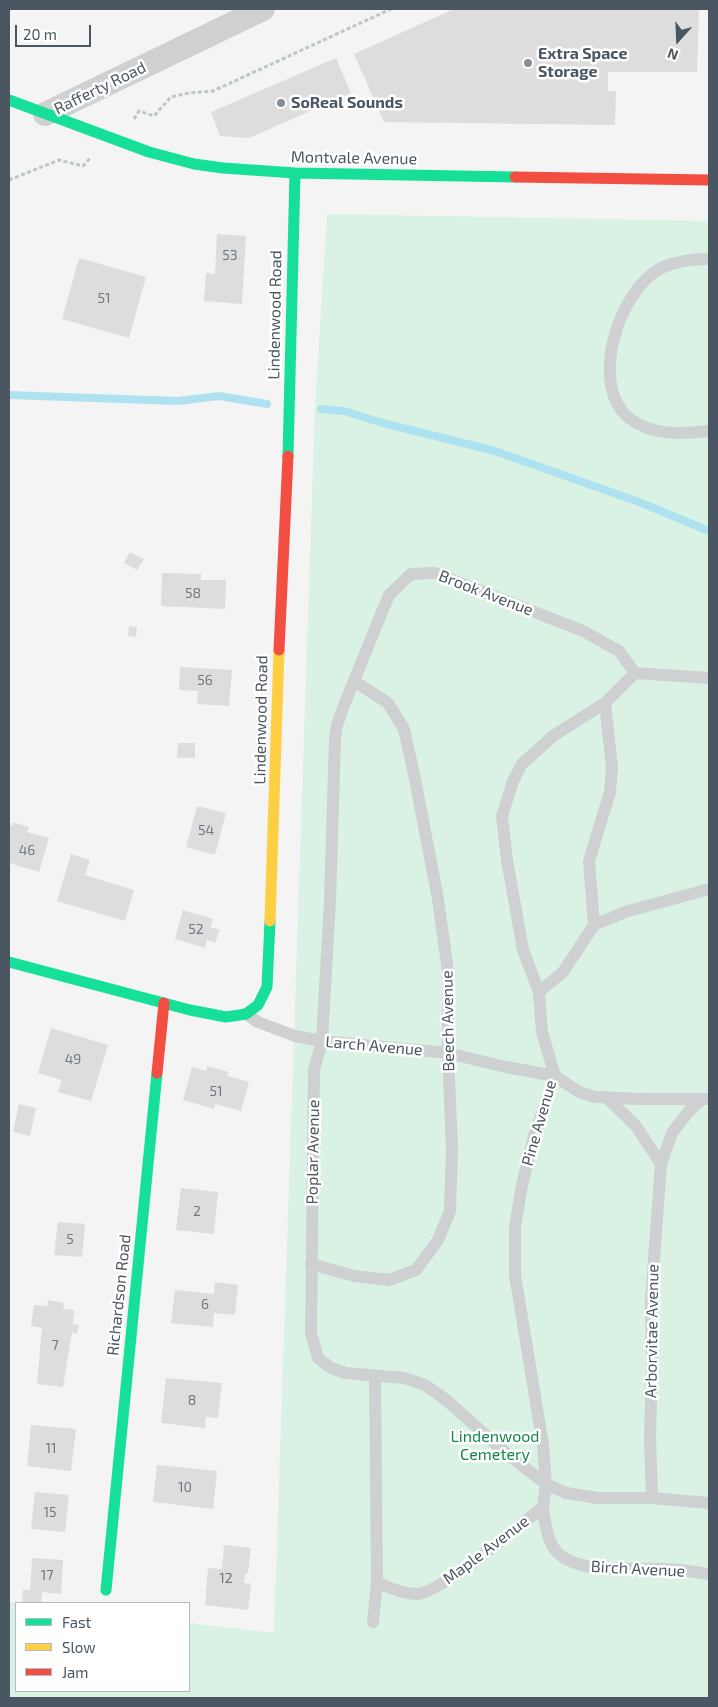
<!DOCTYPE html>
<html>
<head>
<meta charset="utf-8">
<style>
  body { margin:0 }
  #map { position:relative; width:718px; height:1707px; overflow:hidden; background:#f4f4f4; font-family:"Exo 2",sans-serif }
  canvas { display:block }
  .frame { position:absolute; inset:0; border:10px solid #4a5661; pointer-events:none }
  .legend { position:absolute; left:15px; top:1602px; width:175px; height:90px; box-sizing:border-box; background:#fff; border:1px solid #b7bbc0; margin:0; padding:6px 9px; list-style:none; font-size:15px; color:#4a5661 }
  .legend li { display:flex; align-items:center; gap:10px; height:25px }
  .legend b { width:25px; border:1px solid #b7bbc0 }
  .north { position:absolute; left:653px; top:15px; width:50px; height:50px; -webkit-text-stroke:4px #fff; paint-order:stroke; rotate:200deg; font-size:14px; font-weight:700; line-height:20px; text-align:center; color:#4a5661 }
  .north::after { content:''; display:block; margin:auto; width:18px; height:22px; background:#4a5661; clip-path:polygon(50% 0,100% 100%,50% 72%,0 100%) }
  .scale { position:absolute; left:15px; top:25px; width:76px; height:22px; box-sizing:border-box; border:2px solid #4a5661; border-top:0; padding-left:6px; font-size:15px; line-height:18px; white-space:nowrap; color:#4a5661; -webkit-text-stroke:4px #fff; paint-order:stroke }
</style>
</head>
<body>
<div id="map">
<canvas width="718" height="1707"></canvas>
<div class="frame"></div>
<ul class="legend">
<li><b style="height:6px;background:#16e098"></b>Fast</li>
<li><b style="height:6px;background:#ffcf43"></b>Slow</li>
<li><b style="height:6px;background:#f24e42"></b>Jam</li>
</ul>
<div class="north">N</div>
<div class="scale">20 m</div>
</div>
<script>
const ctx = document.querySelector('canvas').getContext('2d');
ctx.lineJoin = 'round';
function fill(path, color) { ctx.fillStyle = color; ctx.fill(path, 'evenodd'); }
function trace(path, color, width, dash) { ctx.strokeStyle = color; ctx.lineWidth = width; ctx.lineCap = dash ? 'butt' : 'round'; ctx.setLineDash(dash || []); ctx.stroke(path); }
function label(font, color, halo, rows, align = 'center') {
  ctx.font = font + ' "Exo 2",sans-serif'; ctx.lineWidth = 5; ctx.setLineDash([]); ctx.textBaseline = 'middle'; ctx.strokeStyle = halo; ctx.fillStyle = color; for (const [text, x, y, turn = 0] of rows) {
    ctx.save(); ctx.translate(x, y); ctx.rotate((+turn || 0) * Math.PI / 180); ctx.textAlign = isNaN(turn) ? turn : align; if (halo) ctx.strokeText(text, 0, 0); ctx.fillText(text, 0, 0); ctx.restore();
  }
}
fill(new Path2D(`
  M327,214l382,7v1477h-700v-96l7,1v88h173v-68l85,10 41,-1227z`), '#d9f2e3');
trace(new Path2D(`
  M9,395l169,6 41,-5 48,8
  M321,409l23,2 42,13 109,27 144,51 70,29`), '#aee2f0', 8);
fill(new Path2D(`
  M454,9h245l-2,63h-89v19h8l-1,34 -231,-3 -30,-68z
  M336,58l15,35 -102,45 -29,-2 -9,-24z
  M217,234l29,2 -4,68 -38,-3 2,-28 9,1z
  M79,258l67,19 -17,61 -67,-19z
  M130,552l14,7 -7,11 -13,-7z
  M162,573l39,1v6h25l-1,29 -64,-3z
  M129,626l8,1 -1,10 -8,-1z
  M180,667l52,3 -3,36 -32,-2 1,-13 -19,-1z
  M178,743h17v15h-18z
  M197,806l29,7 -11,42 -29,-8z
  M13,822l16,5 -2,5 22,6 -10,34 -30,-9v-38l3,1z
  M71,854l19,6 -5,15 49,15 -9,31 -68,-20z
  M183,910l30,9 -3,8 10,3 -5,13 -8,-3 -2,8 -30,-9z
  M51,1028l57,17 -17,56 -33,-9 4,-12 -24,-7z
  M207,1066l21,6 -1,4 22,6 -8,29 -26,-7 -1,5 -31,-9 9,-33 14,4z
  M19,1104l17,4 -6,28 -17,-4z
  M181,1188l37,4 -4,42 -38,-4z
  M58,1222l27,2 -3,33 -28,-2z
  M215,1282l23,3 -3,30 -21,-2 -1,14 -42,-4 4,-33 39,4z
  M48,1300l16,3 -1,6 11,1 -1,14 6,1 -2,9 -5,-2 -9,55 -26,-3 5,-56 -11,-2 3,-21 13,1z
  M166,1378l56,5 -4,35 -12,-1 -1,11 -44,-5z
  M31,1425l45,4 -5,42 -44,-5z
  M157,1465l60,6 -4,38 -60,-7z
  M35,1492l34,3 -4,37 -34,-3z
  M224,1545l27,3 -3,25h-3l-1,10 7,1 -3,26 -43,-5 3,-37 14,1z
  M32,1558l31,2 -2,34 -19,-2 -1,11 -19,-1 1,-12h7z`), '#ddddde');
trace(new Path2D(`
  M134,119l5,-8 15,5 17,-19 18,-4 24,-2 178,-82
  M9,180l50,-20 24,6 7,-8`), '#bcc7c4', 3, [4, 2.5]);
trace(new Path2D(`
  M709,259c-16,0 -33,2 -48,9 -42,22 -73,116 -32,150 22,18 53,16 80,13
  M635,673l-16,-22 -36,-20 -148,-58 -24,1 -22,21 -45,110 -7,20 -2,13 -5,163 -8,140 -8,29 -3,263 7,25 13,10 14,5 59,5 21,7 20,14 62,55 39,30 20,9 32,5h54l57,5
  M594,925l31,-13 84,-23
  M539,992l24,-20 31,-47 -5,-64 21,-69 2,-25 -7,-64
  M246,1014l12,8 37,14 27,5 126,12 53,13 54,10 24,16 16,5 47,2h67
  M607,1098l29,28 25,38
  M311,1264l43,12 35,4 27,-10 22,-30 12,-29 2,-62 -4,-96v-81l-10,-73 -23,-120 -11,-50 -16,-26 -34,-22
  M652,1498l-2,-61 2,-70 -1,-67 10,-136 11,-31 17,-22 13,-12
  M543,1507c2,15 4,37 16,47 24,21 74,13 104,15 16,0 31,3 46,5
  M377,1582c12,6 26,12 40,12 24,-1 103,-69 126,-87l3,-23 -3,-39 -28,-170v-48l7,-42 12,-49 21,-60 -13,-44 -3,-40 -16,-42 -16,-90 -5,-44 11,-35 9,-17 31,-28 52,-33 30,-30 74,5
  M373,1622l4,-40 -2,-205`), '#ced0d2', 12);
trace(new Path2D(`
  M45,114l218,-105`), '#ced0d2', 24);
trace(new Path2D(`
  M9,100l140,52 45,12 29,4 72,5 220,4
  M288,456l7,-283
  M9,962l181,48 36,7 20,-3 12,-9 9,-18 3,-66
  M106,1590l51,-517`), '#16e098', 11);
trace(new Path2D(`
  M270,921l9,-271`), '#ffcf43', 11);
trace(new Path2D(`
  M515,177l194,3
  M279,650l9,-194
  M157,1073l7,-70`), '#f24e42', 11);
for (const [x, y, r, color] of [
  [528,63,5,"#868d94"],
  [281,103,5,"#868d94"]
]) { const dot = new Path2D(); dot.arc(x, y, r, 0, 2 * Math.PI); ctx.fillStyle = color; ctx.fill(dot); trace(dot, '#fff', 2); }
label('14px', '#707881', null, [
  ["53",230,255],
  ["51",104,298],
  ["58",193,593],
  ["56",205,680],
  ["54",206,830],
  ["46",27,850],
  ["52",196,929],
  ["49",73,1059],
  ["51",216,1091],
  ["2",197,1211],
  ["5",70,1239],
  ["6",205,1304],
  ["7",55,1345],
  ["8",192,1400],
  ["11",51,1448],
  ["10",185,1487],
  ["15",50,1512],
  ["17",47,1575],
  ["12",226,1578]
]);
label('bold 16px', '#4a5661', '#fff', [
  ["Extra Space",538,54],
  ["Storage",538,72],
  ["SoReal Sounds",291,103]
], 'left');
label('16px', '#4a5661', '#fff', [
  ["Rafferty Road",100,88,-26],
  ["Montvale Avenue",354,158,1],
  ["Lindenwood Road",275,315,-89],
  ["Brook Avenue",486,593,21],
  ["Lindenwood Road",261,720,-89],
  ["Beech Avenue",448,1021,-91],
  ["Larch Avenue",374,1046,5],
  ["Pine Avenue",539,1123,-74],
  ["Poplar Avenue",313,1152,-89],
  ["Richardson Road",119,1295,-84],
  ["Arborvitae Avenue",652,1331,-89],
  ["Maple Avenue",486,1550,-37],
  ["Birch Avenue",638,1569,3]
]);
label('16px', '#17864f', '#fff', [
  ["Lindenwood",495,1437],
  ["Cemetery",495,1455]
]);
</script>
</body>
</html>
